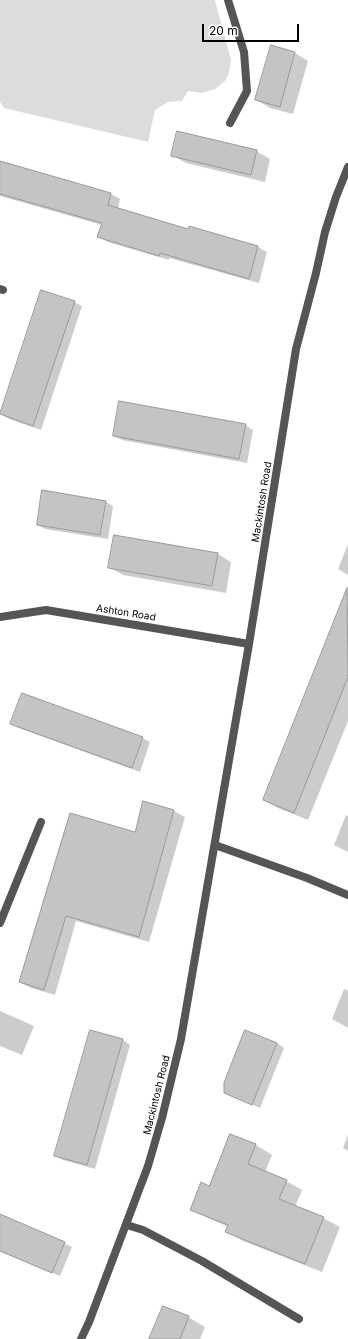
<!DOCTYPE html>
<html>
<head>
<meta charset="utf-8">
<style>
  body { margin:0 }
  #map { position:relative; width:348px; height:1339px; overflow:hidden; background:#fff; font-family:Inter,sans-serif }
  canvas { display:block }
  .scale { position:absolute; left:202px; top:24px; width:97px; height:18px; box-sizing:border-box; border:2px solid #000; border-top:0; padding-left:5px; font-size:12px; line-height:14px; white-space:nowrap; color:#000; -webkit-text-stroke:3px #fff; paint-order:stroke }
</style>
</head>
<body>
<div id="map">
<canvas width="348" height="1339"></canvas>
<div class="scale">20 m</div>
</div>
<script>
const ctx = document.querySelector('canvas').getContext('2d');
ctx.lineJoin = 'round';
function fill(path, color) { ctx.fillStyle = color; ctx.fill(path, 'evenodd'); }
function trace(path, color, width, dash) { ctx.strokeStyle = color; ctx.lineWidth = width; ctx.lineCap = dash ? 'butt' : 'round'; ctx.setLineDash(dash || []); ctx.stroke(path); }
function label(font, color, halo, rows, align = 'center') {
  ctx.font = font + ' Inter,sans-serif'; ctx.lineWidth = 3.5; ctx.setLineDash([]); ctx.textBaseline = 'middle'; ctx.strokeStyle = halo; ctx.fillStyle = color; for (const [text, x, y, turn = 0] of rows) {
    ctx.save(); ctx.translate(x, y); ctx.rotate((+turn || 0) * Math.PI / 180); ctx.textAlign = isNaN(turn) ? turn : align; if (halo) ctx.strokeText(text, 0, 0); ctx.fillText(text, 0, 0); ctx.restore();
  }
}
fill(new Path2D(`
  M0,0h215l16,60 -2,13 -4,8 -10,8 -13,4 -14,-2 -6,10 -14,1 -13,8 -7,32 -144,-34 -4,-6z`), '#dcdcdc');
fill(new Path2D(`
  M272,47l23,6 13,8 -15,53 -23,-6 -13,-8z
  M256,151l14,8 -5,23 -79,-19 -14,-8z
  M0,162l111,32 9,5 -2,10 71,21 1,-3 68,20 9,5 -8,31 -90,-25v2l-61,-18 -10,-5 4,-12 -102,-29z
  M42,291l32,11 8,4 -41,124 -32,-11 -8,-5z
  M245,425l8,5 -6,33 -125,-23 -8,-4z
  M106,502l7,4 -5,33 -63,-10 -7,-4z
  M348,544v31l-10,-6z
  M218,554l13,8 -5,31 -103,-18 -14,-8z
  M348,590v131l-40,99 -30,-12 -14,-8z
  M11,724l131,14 8,4 -10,30 -121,-44z
  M144,802l30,9 11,6 -36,125 -73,-21 -21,74 -24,-7 -11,-6 50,-168 65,19z
  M346,815l2,1v36l-14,-7z
  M344,989l4,2v37l-16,-9z
  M0,1011l34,15 -12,29 -22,-9z
  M91,1031l32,9 7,5 -35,124 -32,-9 -8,-5z
  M277,1043l7,5 -24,60 -35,-15z
  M230,1135l26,10 16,10 -7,17 21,9 16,9 -7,17 28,11 17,9 -18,45 -79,-31 -16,-9 2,-5 -21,-9 -17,-9 19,-22z
  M348,1135v16l-5,-3z
  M0,1215l72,32 -12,29 -60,-25z
  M188,1317l17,10 -5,12h-49z`), '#0003');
const building = new Path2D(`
  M271,45l24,7 -15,55 -25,-7z
  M177,131l80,19 -6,25 -80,-19z
  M0,161l111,32 -3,12 80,24 1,-3 69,20 -9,33 -89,-26 -1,3 -62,-19 5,-14 -102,-29z
  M41,290l34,11 -42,125 -33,-12z
  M119,401l127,23 -7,35 -126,-23z
  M42,490l64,11 -6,34 -63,-10z
  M114,535l104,18 -6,33 -104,-18z
  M347,588l1,89 -54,136 -31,-13z
  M22,693l121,44 -11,31 -122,-44z
  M143,801l31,9 -35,127 -73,-21 -22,74 -25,-8 51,-169 65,19z
  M90,1030l33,9 -36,126 -33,-9z
  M245,1030l32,13 -25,62 -28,-12v-10z
  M230,1134l26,10 -8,20 39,16 -8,19 45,18 -19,47 -80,-32 3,-7 -38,-15 11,-28 8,4z
  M0,1214l65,28 -13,31 -52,-22z
  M163,1306l26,10 -9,23h-31z`);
fill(building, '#c4c4c4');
trace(building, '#999', 1);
trace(new Path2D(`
  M228,0l16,52 3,39 -17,32
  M0,923l41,-101
  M127,1225l16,5 59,31 97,58`), '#555', 8);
trace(new Path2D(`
  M0,289l3,1
  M0,617l46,-7 203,34
  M215,845l92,33 41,17
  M81,1339l8,-17 59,-156 14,-48 19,-79 68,-395 47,-295 20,-76 9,-41 11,-35 12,-30`), '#555', 8);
label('10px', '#000', '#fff', [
  ["Mackintosh Road",262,502,-81],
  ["Ashton Road",126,613,9],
  ["Mackintosh Road",157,1095,-76]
]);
</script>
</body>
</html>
